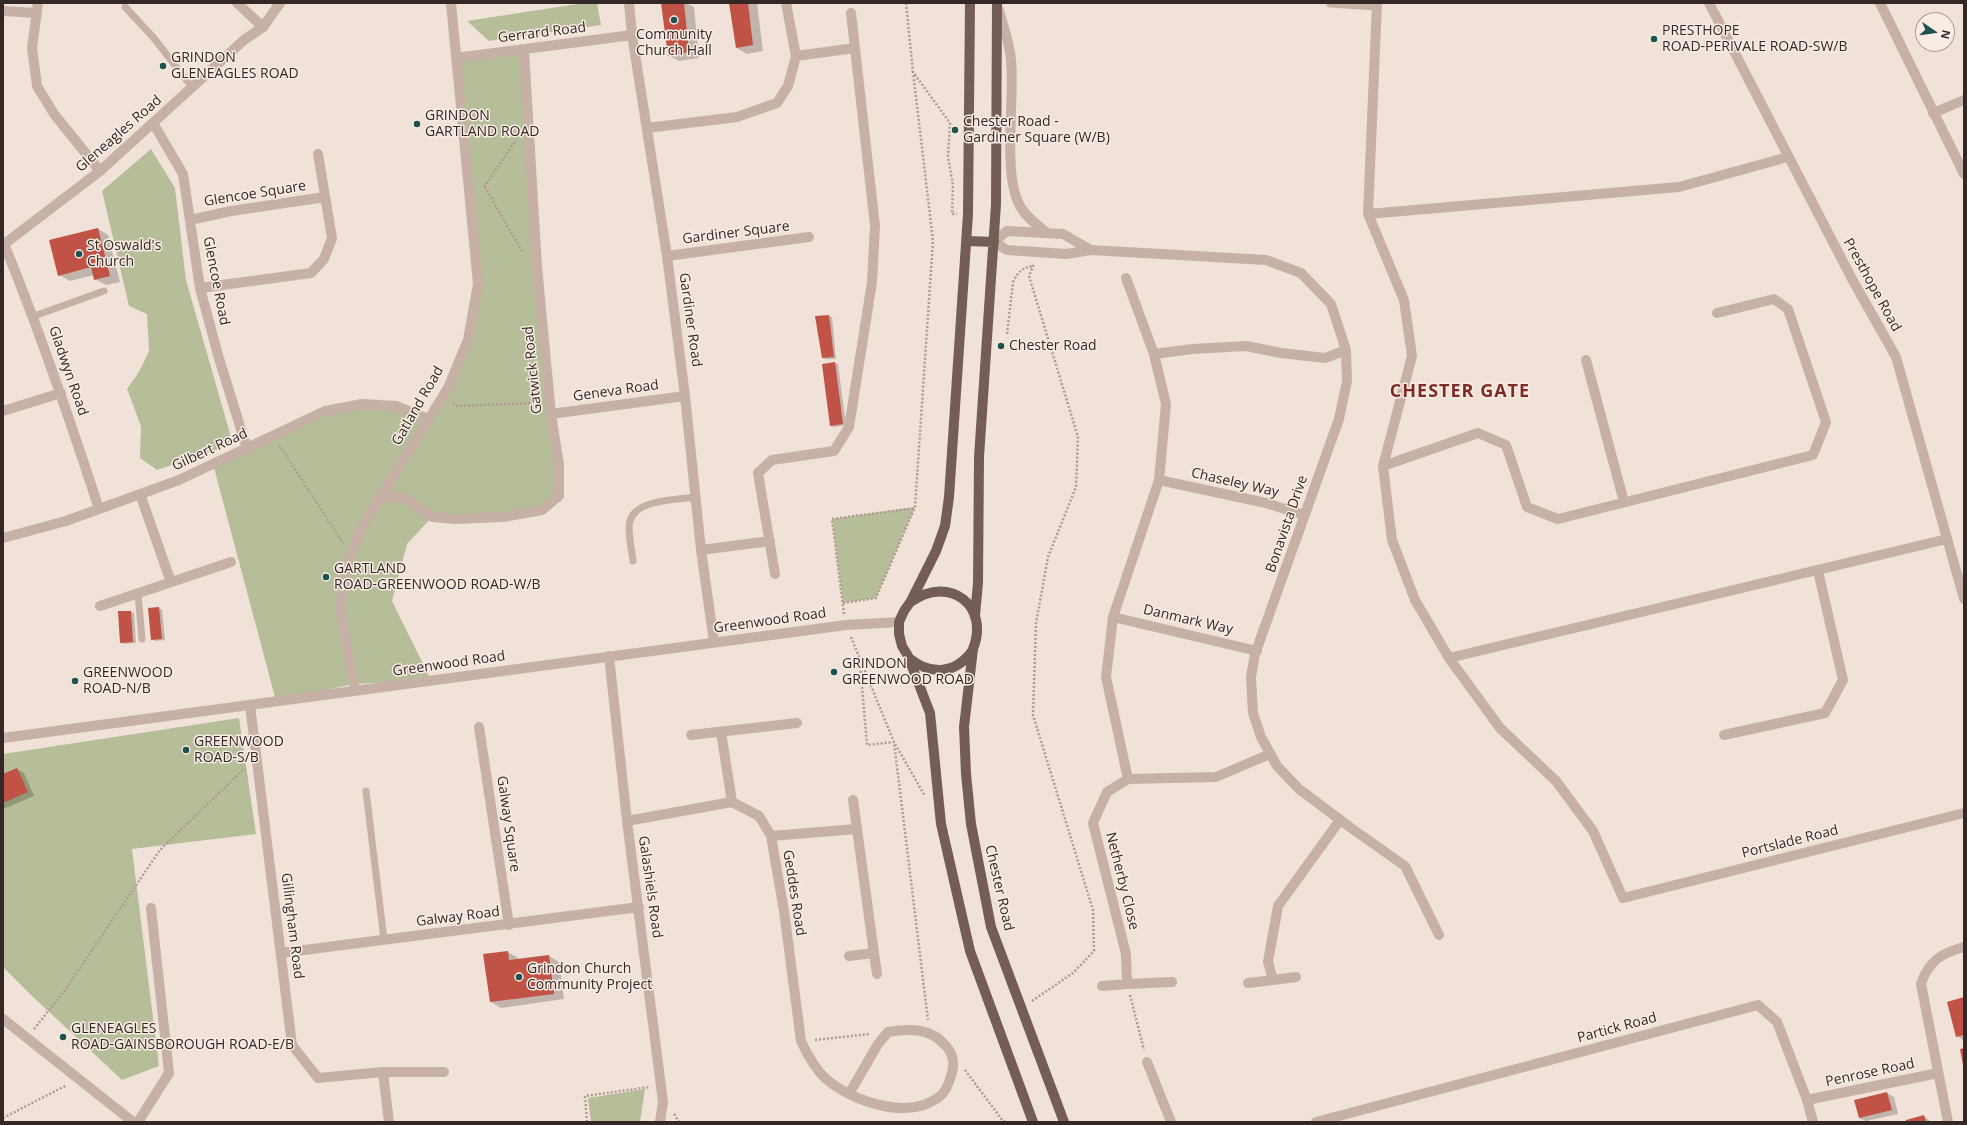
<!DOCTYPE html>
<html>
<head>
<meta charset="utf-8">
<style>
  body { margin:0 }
  #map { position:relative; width:1967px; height:1125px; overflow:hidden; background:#f0e2d8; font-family:"Open Sans",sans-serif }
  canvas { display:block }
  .frame { position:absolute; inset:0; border:4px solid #332826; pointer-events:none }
  .north { position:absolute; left:1915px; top:12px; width:40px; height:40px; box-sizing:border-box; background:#f8ece4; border:1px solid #a99e98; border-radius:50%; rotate:103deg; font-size:11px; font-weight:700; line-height:16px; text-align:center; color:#332826 }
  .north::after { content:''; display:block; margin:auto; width:14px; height:18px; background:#1e524e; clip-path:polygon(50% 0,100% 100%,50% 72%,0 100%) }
</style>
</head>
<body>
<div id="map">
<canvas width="1967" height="1125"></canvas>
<div class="frame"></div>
<div class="north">N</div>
</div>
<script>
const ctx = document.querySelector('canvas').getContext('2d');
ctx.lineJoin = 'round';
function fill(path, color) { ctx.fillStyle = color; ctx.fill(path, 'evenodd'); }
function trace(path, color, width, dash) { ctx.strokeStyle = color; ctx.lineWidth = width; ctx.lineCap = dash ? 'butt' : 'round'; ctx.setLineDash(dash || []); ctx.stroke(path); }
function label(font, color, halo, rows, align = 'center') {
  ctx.font = font + ' "Open Sans",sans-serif'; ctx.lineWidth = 3; ctx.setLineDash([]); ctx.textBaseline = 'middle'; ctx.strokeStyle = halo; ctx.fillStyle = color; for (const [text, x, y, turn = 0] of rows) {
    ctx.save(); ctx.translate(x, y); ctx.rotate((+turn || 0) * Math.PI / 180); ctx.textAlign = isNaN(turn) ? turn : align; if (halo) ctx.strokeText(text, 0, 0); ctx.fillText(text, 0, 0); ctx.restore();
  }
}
fill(new Path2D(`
  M584,3h13l4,22 -112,16 -22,-20z
  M524,50l35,446 -17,14 -110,7 -25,27 -15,57 39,79 -77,4 -78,17 -63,-237 112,-53 71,-5 31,13 41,-79 10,-56 -22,-226z
  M151,149l24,39 11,92 47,164 -76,26 -17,-12 1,-32 -14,-37 12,-17 10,-21 -2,-37 -18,-8 -27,-115z
  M915,507l-39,91 -33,5 -11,-84z
  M239,718l17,116 -124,15 27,217 -37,14 -92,-86 -27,-27v-213z
  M645,1089l-5,33h-49l-3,-24z`), '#b6be99');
fill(new Path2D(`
  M662,3h24l8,4 5,51 -20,3 -11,-6z
  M730,3h27l6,48 -16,3 -10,-6z
  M98,229l10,6 12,47 -14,3 -11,-6 -1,-4 -24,6 -11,-6z
  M829,316l3,1 4,42h-10l-3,-1z
  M835,363l3,1 8,61 -12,2 -3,-1z
  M159,608l3,2 3,30 -10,1 -3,-2z
  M131,612l3,1 2,30 -12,1 -3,-2z
  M17,769l7,4 10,23 -31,13v-34z
  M508,952l10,6v2l31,-4 10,6 5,37 -63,9 -10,-6z
  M1964,998v42h-1l-6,-4z
  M1887,1093l7,4 4,17 -32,7 -7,-3z
  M1924,1116l7,6h-24z`), '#0003');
fill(new Path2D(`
  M661,3h23l5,49 -21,4z
  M729,3h19l5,42 -17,3z
  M98,228l12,48 -16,4 -3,-13 -33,9 -9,-36z
  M829,315l5,42 -12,1 -7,-42z
  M835,362l8,62 -13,2 -8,-62z
  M159,607l3,32 -11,1 -3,-32z
  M118,611h13l2,31 -13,1z
  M17,768l11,24 -25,11v-29z
  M508,951l1,9 40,-5 5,39 -64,8 -7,-48z
  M1964,997v38l-8,2 -9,-35z
  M1964,1048v17h-1l-3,-16z
  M1887,1092l5,18 -33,8 -5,-18z
  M1924,1115l2,7h-20v-2z`), '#c05346');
trace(new Path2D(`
  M906,3l7,69
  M484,187l32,-47
  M485,187l38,66
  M1007,334l6,-52c5,-10 9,-14 20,-16
  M453,403l5,3 79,-3
  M279,445l64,98
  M843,603l33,-5 39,-91 18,-266 -20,-169 37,51 -2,34 5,28 -1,29h5
  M844,614l-12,-95 83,-11
  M851,637l43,105 31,54
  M860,663l7,82 27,-3 34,278
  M1130,995l14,55
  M1032,1001l41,-28 21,-22 -1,-41 -60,-195 3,-92 12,-66 28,-70 2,-50 -49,-161 5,-12
  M34,1029l31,-39 95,-140 82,-79 4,-2
  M815,1040l54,-6
  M965,1070l38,51 4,1
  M674,1114l5,8
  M3,1118l64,-33
  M587,1122l-2,-26 65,-9`), '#b29a90', 2.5, [2, 2]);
trace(new Path2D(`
  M1330,4l47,3
  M125,7l28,30 39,50
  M34,316l70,-25
  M633,561c-1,-9 -6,-31 -3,-40 6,-22 46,-21 65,-24
  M138,593l4,46
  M366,791l18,149`), '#c7b0a5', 7);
trace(new Path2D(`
  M38,3l-6,45 5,38 17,28 46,57
  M237,3l26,24
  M629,3l3,32 35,221 18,140 16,154 13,92
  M1377,3l-9,211 36,86 8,56 -29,110 9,74 23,60 34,58 51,70 56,53 37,50 30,67 341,-85
  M1709,3l143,276 44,78 68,242
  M1880,3l84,171
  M999,10c4,16 11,34 12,50 4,39 -9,114 9,146 6,11 17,19 26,26
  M3,11l34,2
  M796,56l59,-8
  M456,58l176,-23
  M1933,113l31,-13
  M153,123l30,51 17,114 18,67 29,94
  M647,128l90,-11 40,-14 11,-17 8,-30 -10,-53
  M1368,214l311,-27 109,-30
  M190,220l41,-9 94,-14
  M4,244c36,87 66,176 95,265
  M1091,250l-28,-16 -56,-3 -13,11 13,8 59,4 25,-4 175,10 35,13 30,31 15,46 1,31 -8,38 -84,235 -4,23 2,36 8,24 16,29 22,23 52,39 54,38 34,69
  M667,256l142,-19
  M1126,278l28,76 12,50 -7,76 -46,137 -7,60 22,102
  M200,288l111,-15 13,-14 8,-21 -14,-84
  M1154,354l38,-5 54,-3 35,7 44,5 21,-8
  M1586,360l38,142
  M3,411l58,-18
  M551,414l134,-18
  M1383,466l95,-33 28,12 21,62 31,12 255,-64 13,-33 -38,-113 -14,-10 -57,14
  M1159,480l107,23 38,12
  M140,494l31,88
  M380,497l25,1 27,19 24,2 47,-2 39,-7 17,-14v-31l-8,-51 -14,-147 -13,-217
  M3,538l63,-17 113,-41 146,-69 37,-7 34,2 32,13
  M701,550l69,-9
  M775,574l-17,-101 14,-13 62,-9 15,-24 23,-145 3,-56 -24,-213
  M100,606l131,-44
  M1113,617l144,34
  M609,656l18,165 36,281 -3,20
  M1449,658l498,-119
  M250,705l42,340 26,33 65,-6 6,50
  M479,727l30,198
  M721,732l11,70
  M691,735l106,-12
  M1724,735l101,-22 18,-33 -25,-109
  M853,800l21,153
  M627,821l105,-19 27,14 12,20 13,75 17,130c6,13 14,28 25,38 26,22 82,42 113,18 6,-4 10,-14 12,-21 4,-12 3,-21 -5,-30 -15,-18 -36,-18 -58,-14l-10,12 -29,50
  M771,836l85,-7
  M281,953l358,-46
  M849,956l25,-3 3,21
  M1273,980l23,-3
  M1248,983l25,-3 -5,-18 10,-56 62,-86
  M1127,984l45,-2
  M1102,986l25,-2 -1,-30 -33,-131 14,-31 21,-13 88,-2 54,-23
  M1147,1062l24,60
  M383,1072h61
  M1807,1100l131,-27
  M138,1122l31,-49 -18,-165
  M1316,1122l442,-117 19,17 30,78 6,22
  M1948,1122l-27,-138c7,-22 20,-31 43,-37`), '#c7b0a5', 10);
trace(new Path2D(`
  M3,245l97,-74 144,-131 19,-13 17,-24
  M355,690l-15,-82 6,-39 16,-42 86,-139 20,-48 10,-56 -27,-281
  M3,738l843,-113 53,-3
  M3,1019l130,103`), '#c7b0a5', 10);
trace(new Path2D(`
  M970,3l-2,211 -19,283 -4,29 -9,25 -25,50 -7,10 -5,11v12l3,12 6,10 22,57 11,111 29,127 63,171
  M967,241l27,1
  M912,601c38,-26 78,5 61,48l-9,78 2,47 5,50 20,103 73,195
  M975,615l3,-32 1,-126 17,-253 1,-201
  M909,658c22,18 47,16 64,-8`), '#745d58', 10);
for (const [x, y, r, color] of [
  [674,20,4,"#1e524e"],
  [1654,39,4,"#1e524e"],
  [163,66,4,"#1e524e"],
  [417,124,4,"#1e524e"],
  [955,130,4,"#1e524e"],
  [79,254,4,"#1e524e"],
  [1001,346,4,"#1e524e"],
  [326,577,4,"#1e524e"],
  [834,672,4,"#1e524e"],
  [75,681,4,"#1e524e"],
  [186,750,4,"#1e524e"],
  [519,977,4,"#1e524e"],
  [63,1037,4,"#1e524e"]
]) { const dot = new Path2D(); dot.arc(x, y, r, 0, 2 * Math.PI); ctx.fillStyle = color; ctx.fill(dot); trace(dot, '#f8ece4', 1.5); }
label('14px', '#332826', '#f8ece4', [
  ["PRESTHOPE",1662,31],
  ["ROAD-PERIVALE ROAD-SW/B",1662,47],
  ["Community",674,35,"center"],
  ["Church Hall",674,51,"center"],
  ["GRINDON",171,58],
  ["GLENEAGLES ROAD",171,74],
  ["GRINDON",425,116],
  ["GARTLAND ROAD",425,132],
  ["Chester Road -",963,122],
  ["Gardiner Square (W/B)",963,138],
  ["St Oswald's",87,246],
  ["Church",87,262],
  ["Chester Road",1009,346],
  ["GARTLAND",334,569],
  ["ROAD-GREENWOOD ROAD-W/B",334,585],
  ["GRINDON",842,664],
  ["GREENWOOD ROAD",842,680],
  ["GREENWOOD",83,673],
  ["ROAD-N/B",83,689],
  ["GREENWOOD",194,742],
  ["ROAD-S/B",194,758],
  ["Grindon Church",527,969],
  ["Community Project",527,985],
  ["GLENEAGLES",71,1029],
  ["ROAD-GAINSBOROUGH ROAD-E/B",71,1045]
], 'left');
label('14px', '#332826', '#f8ece4', [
  ["Gerrard Road",542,33,-7],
  ["Gleneagles Road",119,134,-41],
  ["Glencoe Square",255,194,-9],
  ["Gardiner Square",736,233,-7],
  ["Glencoe Road",216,281,79],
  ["Presthope Road",1872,285,61],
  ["Gardiner Road",690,320,82],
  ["Gatwick Road",533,370,-96],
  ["Gladwyn Road",68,371,71],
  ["Geneva Road",616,391,-8],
  ["Gatland Road",418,406,-60],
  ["Gilbert Road",210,450,-25],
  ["Chaseley Way",1235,483,13],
  ["Bonavista Drive",1287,524,-71],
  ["Danmark Way",1188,620,13],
  ["Greenwood Road",770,621,-8],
  ["Greenwood Road",449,664,-8],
  ["Galway Square",508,824,82],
  ["Portslade Road",1790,842,-14],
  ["Netherby Close",1122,881,76],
  ["Galashiels Road",650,887,82],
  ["Chester Road",999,888,77],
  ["Geddes Road",794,893,81],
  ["Galway Road",458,917,-7],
  ["Gillingham Road",292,926,83],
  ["Partick Road",1617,1028,-15],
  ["Penrose Road",1870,1073,-12]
]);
ctx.letterSpacing = '1px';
label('bold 18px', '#7e2c23', '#f8ece4', [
  ["CHESTER GATE",1460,392]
]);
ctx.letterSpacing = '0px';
</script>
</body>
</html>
